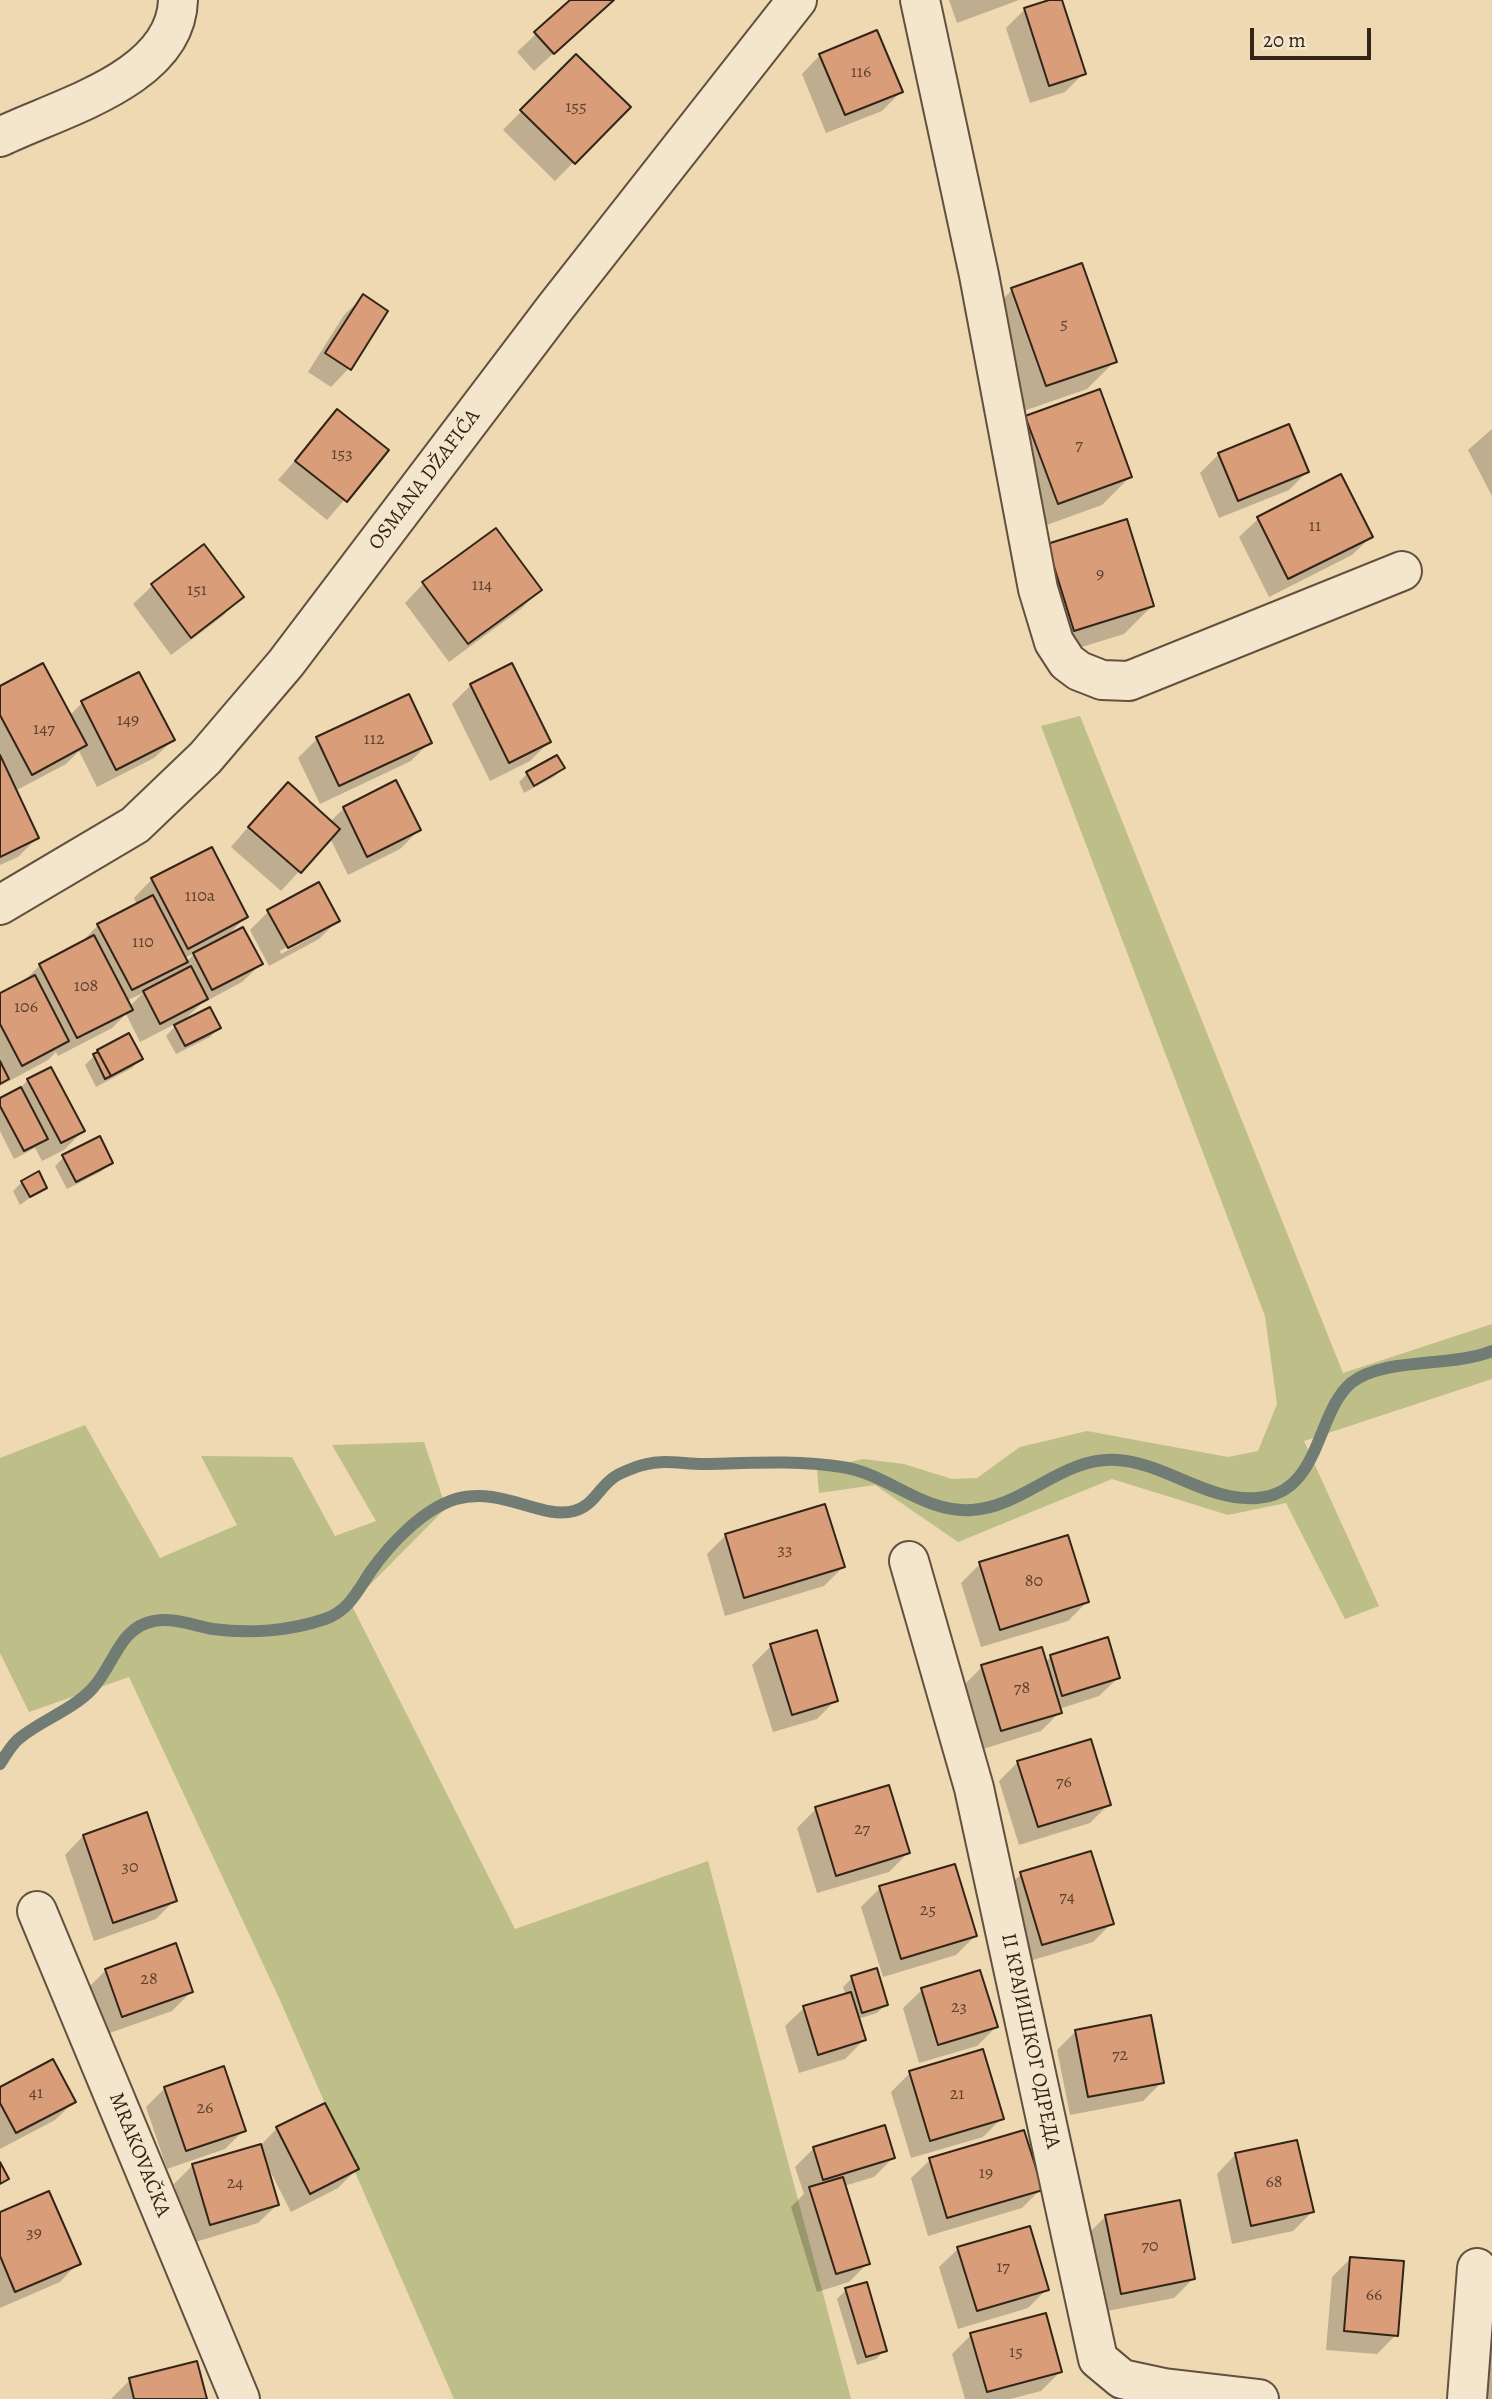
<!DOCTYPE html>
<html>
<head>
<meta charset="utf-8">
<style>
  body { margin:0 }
  #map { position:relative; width:1492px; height:2399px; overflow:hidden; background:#eed9b2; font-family:Alegreya,serif }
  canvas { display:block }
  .scale { position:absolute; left:1250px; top:28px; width:121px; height:32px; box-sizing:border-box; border:4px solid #332418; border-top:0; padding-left:9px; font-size:21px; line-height:24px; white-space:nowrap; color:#332418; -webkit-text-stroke:5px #f4e6cd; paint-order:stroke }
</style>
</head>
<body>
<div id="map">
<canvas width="1492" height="2399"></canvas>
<div class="scale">20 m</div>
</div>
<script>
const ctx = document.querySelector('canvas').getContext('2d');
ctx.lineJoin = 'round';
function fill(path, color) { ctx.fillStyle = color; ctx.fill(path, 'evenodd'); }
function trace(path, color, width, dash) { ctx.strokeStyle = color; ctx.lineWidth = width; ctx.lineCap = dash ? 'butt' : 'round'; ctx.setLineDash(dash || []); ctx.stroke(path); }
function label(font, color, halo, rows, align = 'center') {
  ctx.font = font + ' Alegreya,serif'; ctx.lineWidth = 5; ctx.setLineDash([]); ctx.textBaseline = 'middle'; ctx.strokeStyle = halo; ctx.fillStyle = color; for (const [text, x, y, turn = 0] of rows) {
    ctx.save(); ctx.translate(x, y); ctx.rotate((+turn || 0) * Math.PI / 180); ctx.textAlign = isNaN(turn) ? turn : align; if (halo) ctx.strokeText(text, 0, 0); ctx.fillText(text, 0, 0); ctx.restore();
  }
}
fill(new Path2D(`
  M1080,716l263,657 149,-49v55l-188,62 75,165 -34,13 -59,-116 -58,12 -116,-36 -154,63 -83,-57 -56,8 -2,-23 46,-11 41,5 48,15 25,-1 43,-31 67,-16 141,26 30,-6 19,-47 -12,-88 -224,-590z
  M85,1425l75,133 77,-33 -36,-69 91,1 43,79 41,-15 -44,-76 92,-3 22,66 -95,96 164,325 193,-68 143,538h-397l-175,-401 -150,-321 -100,35 -29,-59v-195z`), '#bebe88');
fill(new Path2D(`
  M572,0h40l-78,71 -17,-19z
  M949,0h70l-62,23z
  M1055,0h5l24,73 -19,19 -35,11 -24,-75 19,-19z
  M820,55l81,37 -19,19 -56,22 -24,-59z
  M576,56l52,51 -73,74 -52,-51z
  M1012,290l103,71 -28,28 -69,24 -34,-95z
  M363,297l-14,71 -18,19 -23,-15 36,-57z
  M338,411l48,40 -59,69 -49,-40z
  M1026,417l104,60 -28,28 -72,26 -32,-86z
  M1492,429v67l-24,-46z
  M1219,454l88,18 -18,18 -70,28 -19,-45z
  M1340,477l31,60 -19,18 -83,42 -30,-60 19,-18z
  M1126,521l26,85 -28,28 -78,24 -27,-85z
  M496,531l44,59 -19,19 -72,53 -44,-59 18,-19z
  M203,546l38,51 -18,19 -52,39 -38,-51 19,-18z
  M471,685l78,57 -19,19 -40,20 -38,-77z
  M0,688l69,28 13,-13 91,37 -19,18 -57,29 -18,-36 -13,13 -51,27 22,47 -19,19 -18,8z
  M317,739l113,3 -19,19 -91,43 -22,-46z
  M563,768l-9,9 -30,16 -5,-11 9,-9z
  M269,803l61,19 14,-14 75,22 -19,19 -52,26 -18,-37 -49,53 -50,-44z
  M152,879l94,38 -20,20 35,27 -19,18 -41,22 -19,18 37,6 -9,9 -34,17 -10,-18 13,-14 -39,20 -14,-28 -14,14 -54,28 -2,-4 -8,8 -48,26v-92l22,-11 18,-18 40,-21 18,-19 39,-20 -3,-7zM195,953l-9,9 -2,-4zM143,993l-14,14 -3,-6z
  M269,911l69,9 -19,19 -50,27 -19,-36zM318,930v4l-37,20 -1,-3z
  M129,1035l12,24 -9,9 -36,19 -11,-22 9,-9z
  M28,1080l55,51 -19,19 -22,11 -7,-13 -21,11 -14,-28v-31l18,-10z
  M64,1157l47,5 -9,9 -35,18 -12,-23z
  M22,1182l23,5 -25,18 -7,-14z
  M726,1535l117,32 -19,19 -99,30 -18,-62z
  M980,1564l107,38 -19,19 -87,26 -20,-64z
  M771,1646l65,54 -19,19 -44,13 -21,-67z
  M1051,1656l67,22 -19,18 -40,13 1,3 -19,19 -58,18 -20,-63 19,-19 63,-4z
  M1018,1762l91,42 -19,19 -71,22 -20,-64z
  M816,1809l92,44 -19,19 -72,21 -20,-65z
  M83,1836l92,64 -19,19 -62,22 -29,-86z
  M1021,1874l91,49 -19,19 -70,21 -21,-70z
  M880,1888l95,48 -19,19 -73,22 -22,-70z
  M106,1970l85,22 -19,19 -68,24 -17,-46z
  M852,1978l34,26 -9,9 -19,6 6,21 -19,19 -46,14 -14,-47 19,-18 42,-13 -3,-8z
  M922,1990l74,37 -19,19 -58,17 -16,-55z
  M1076,2031l86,51 -19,19 -73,14 -13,-65z
  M910,2073l92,45 -19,19 -72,21 -20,-66z
  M165,2088l79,42 -19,19 -58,20 -21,-62z
  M0,2089l74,13 -19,18 -55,29z
  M277,2128l80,41 -19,19 -47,24 -25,-49 11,42 -19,18 -66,20 -18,-59 19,-19 67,-19z
  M814,2148l79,10 -19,19 -30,9 24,77 -19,19 -32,10 -26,-85 13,-13 -9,-27z
  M1235,2155l77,57 -19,19 -61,13 -15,-70z
  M930,2160l111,29 -19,19 -94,28 -17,-58z
  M0,2213l78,50 -18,19 -60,26z
  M1106,2216l87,63 -19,19 -72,14 -15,-77z
  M958,2249l89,40 -19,19 -70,21 -19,-62z
  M1350,2259l46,76 -19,19 -51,-4 6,-73z
  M846,2290l39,60 -9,9 -19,6 -20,-66z
  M971,2335l89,37 -19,19 -31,8h-45l-13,-45z
  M1492,2343v56h-15l3,-44z
  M130,2380l75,19h-94z`), '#0003');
trace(new Path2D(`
  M0,1764c6,-9 12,-21 21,-27 23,-18 51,-27 71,-48 22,-23 27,-62 62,-68 19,-4 41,5 59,8 36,5 77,2 112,-10 24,-8 33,-29 46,-48 19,-27 52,-62 85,-72 46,-13 85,21 118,12 19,-5 24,-22 39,-33 6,-5 16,-8 23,-11 24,-9 44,-3 68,-3 46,-1 93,-4 138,3 47,7 80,46 130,43 52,-3 91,-54 145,-50 49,3 90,42 140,38 64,-4 58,-84 94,-115 31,-26 99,-15 141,-32`), '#717d74', 12);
const building = new Path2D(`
  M570,0h44l-60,54 -20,-22z
  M1049,0h13l24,74 -37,12 -25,-78z
  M877,30l26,62 -58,23 -26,-61z
  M576,54l55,53 -56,57 -55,-54z
  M1082,263l35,99 -71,24 -35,-98z
  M363,294l25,17 -37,59 -26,-17z
  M1100,389l32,88 -74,27 -33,-88z
  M337,409l52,41 -42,52 -52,-41z
  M1289,424l20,48 -71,29 -20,-48z
  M1341,474l32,63 -85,42 -31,-62z
  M1127,519l27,87 -80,25 -27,-87z
  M496,528l46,62 -74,54 -46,-62z
  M204,544l40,53 -53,41 -40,-54z
  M43,663l44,82 -55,30 -32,-60v-29z
  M512,663l39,79 -42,21 -39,-79z
  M139,672l36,68 -59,30 -35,-69z
  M409,694l23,49 -93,43 -23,-49z
  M0,755l39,83 -39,19z
  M557,755l8,13 -31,18 -8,-14z
  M396,780l25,50 -54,27 -24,-50z
  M288,782l52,47 -39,44 -53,-46z
  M212,847l36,70 -60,32 -37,-71z
  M319,882l21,39 -52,27 -21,-38z
  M153,895l35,67 -56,28 -35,-66z
  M243,927l20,37 -51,26 -19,-37z
  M94,935l39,75 -56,28 -38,-74z
  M191,966l17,33 -48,25 -17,-33z
  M35,975l34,66 -47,25 -22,-42v-31z
  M210,1007l11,21 -36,18 -11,-21z
  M129,1033l14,26 -32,17 -14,-26z
  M98,1052l13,24 -6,3 -12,-25z
  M0,1061l9,18 -9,5z
  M51,1067l34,64 -24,12 -34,-64z
  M21,1087l27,52 -24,12 -24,-45v-8z
  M100,1136l13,27 -37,19 -14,-27z
  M39,1171l8,17 -17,9 -9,-16z
  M825,1504l20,63 -101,31 -19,-64z
  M1068,1535l21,67 -89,28 -21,-68z
  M817,1630l21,71 -46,14 -22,-71z
  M1108,1637l12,41 -58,18 -12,-41z
  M1042,1647l20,66 -61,18 -20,-66z
  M1091,1739l20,66 -73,22 -21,-66z
  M889,1785l21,68 -74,23 -21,-69z
  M147,1812l30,89 -64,22 -30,-88z
  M1091,1851l23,73 -72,21 -22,-73z
  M955,1864l22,72 -76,23 -22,-73z
  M176,1943l17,49 -71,25 -17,-48z
  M877,1968l11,37 -26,8 -11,-37z
  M980,1970l18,57 -60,18 -17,-57z
  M851,1992l15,48 -48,15 -15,-49z
  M1151,2015l13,68 -76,14 -13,-67z
  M983,2049l21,70 -74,22 -21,-70z
  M53,2059l23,43 -60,31 -16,-30v-16z
  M224,2066l22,65 -60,20 -22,-64z
  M325,2103l34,66 -49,25 -34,-67z
  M885,2125l10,33 -72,22 -10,-33z
  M1024,2130l19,60 -96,28 -18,-60z
  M1297,2140l17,72 -63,14 -16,-73z
  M261,2144l18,61 -69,20 -18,-61z
  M0,2162l9,17 -9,5z
  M843,2177l27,87 -34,10 -27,-87z
  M49,2191l32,73 -66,28 -15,-36v-44z
  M1180,2200l15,79 -74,15 -16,-79z
  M1030,2226l19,64 -72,21 -20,-64z
  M1350,2257l54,4 -6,75 -54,-5z
  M867,2282l20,69 -21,6 -21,-69z
  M1046,2313l16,59 -75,20 -17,-59z
  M197,2361l10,38h-73l-5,-21z`);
fill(building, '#da9d79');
trace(building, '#332418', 2);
const minor = new Path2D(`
  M920,0l59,275 59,314 16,53 13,20 12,9 23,9 27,1 273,-110
  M0,137c59,-29 176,-58 178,-137
  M0,905l135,-80 70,-67 81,-95 269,-355 242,-308
  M909,1561l65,227 124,571 24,20 42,9 95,11
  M37,1911l203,488
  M1467,2399l10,-131`);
trace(minor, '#62513e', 42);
trace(minor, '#f4e6cd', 38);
label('18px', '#5d4230', null, [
  ["116",861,73],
  ["155",576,108],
  ["5",1064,325],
  ["7",1079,446],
  ["153",342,455],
  ["11",1315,527],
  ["9",1100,575],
  ["114",482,586],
  ["151",197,591],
  ["149",128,721],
  ["147",44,730],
  ["112",374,740],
  ["110a",200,897],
  ["110",143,943],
  ["108",86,987],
  ["106",26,1008],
  ["33",785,1551],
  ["80",1034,1582],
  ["78",1022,1689],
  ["76",1064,1783],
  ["27",862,1830],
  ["30",130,1868],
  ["74",1067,1898],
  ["25",928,1911],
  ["28",149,1980],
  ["23",959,2008],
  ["72",1120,2056],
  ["41",36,2094],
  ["21",957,2095],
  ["26",205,2109],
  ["19",986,2174],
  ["68",1274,2183],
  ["24",235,2184],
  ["39",34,2234],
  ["70",1150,2247],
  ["17",1003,2268],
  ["66",1374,2296],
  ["15",1016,2353]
]);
label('21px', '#332418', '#f4e6cd', [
  ["OSMANA DŽAFIĆA",425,480,-53],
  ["II КРАЈИШКОГ ОДРЕДА",1030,2041,78],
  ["MRAKOVAČKA",139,2155,68]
]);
</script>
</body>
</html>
